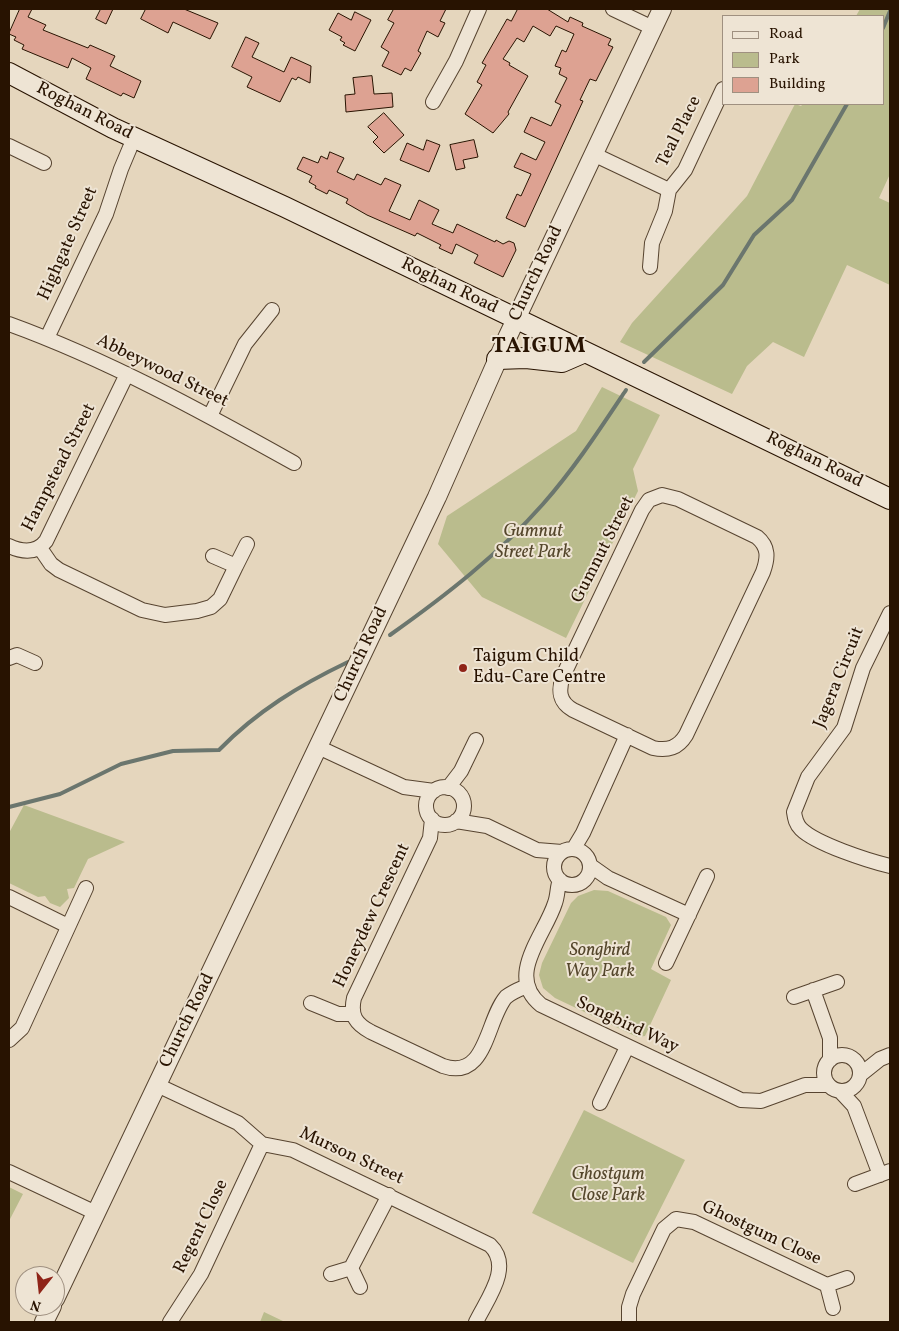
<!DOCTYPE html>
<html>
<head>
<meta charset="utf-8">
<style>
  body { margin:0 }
  #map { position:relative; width:899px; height:1331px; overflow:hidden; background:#e5d6bd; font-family:Vollkorn,serif }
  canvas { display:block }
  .frame { position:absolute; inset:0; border:10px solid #281301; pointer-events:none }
  .legend { position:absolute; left:722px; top:15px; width:162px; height:90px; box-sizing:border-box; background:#eee4d4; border:1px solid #9f9080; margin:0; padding:6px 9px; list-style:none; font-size:15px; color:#281301 }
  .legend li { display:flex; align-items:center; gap:10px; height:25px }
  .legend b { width:25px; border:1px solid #9f9080 }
  .north { position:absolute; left:15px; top:1266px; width:50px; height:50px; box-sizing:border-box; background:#eee4d4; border:1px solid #9f9080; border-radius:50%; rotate:196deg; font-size:14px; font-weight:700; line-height:20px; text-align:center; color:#281301 }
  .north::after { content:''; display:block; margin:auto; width:18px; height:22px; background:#8f2418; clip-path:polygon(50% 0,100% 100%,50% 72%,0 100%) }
</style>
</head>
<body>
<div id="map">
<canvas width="899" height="1331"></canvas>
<div class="frame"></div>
<ul class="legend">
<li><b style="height:6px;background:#eee4d4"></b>Road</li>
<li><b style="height:14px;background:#babc8d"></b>Park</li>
<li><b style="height:14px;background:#dda292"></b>Building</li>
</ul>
<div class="north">N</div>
</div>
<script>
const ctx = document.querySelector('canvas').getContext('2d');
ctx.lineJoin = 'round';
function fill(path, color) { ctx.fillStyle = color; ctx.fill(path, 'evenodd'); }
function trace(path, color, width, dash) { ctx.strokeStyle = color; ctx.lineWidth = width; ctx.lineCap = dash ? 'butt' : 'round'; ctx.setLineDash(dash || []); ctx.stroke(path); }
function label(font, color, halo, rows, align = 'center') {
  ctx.font = font + ' Vollkorn,serif'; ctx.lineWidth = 4; ctx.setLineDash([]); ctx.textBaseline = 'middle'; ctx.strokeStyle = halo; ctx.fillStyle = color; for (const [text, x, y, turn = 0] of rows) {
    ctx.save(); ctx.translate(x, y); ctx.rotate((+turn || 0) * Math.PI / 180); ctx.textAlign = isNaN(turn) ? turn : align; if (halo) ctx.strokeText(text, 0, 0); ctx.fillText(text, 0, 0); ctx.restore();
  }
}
fill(new Path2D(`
  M860,9h30v165l-11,24 11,5v82l-43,-20 -43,92 -31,-15 -26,24 -15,28 -112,-52 12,-19 115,-127 48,-92 6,2 2,-2h80v-88h-27z
  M602,387l58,28 -27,54 5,22 -72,147 -84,-41 -44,-53 9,-28 129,-85z
  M24,805l101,37 -37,17 -14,29 -7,1 2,9 -9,9 -10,-4 -5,-7 -7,1 -29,-14v-50z
  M594,890l14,1 58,26 5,8 -20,44 20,11 -26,56 -8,1 -82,-39 -12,-10 -4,-13 3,-12 29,-60 7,-7z
  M584,1110l101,50 -52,103 -101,-50z
  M9,1187l14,7 -14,27z
  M264,1312l21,10h-25z`), '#babc8d');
trace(new Path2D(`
  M883,28l7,-17
  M644,362l79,-77 31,-50 38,-35 55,-96
  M390,635c55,-39 108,-80 153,-131 31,-35 57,-75 83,-114
  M9,807l51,-13 61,-30 52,-13 46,-1c38,-39 81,-65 129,-88`), '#6b766e', 4);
const building = new Path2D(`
  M20,9h12l-4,8 18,8 -3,5 45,18 2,-3 25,11 -5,10 31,15 -7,17 -11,-5 -2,3 -35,-17 5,-11 -19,-10 -4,10 -46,-19 2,-4 -10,-5 2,-3 -7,-3z
  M101,9h12l-7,15 -10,-5z
  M146,9h38l34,14 -8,16 -37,-17 -5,11 -27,-14z
  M394,9h52l-6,12 5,2 -7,14 -11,-6 -9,20 3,2 -10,18 -6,-3 -4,7 -19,-9 7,-14 -8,-5 13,-24 -6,-3z
  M518,9h29l21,13 2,-5 13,6 -1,3 29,13 -3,6 5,2 -17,34 -6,-2 -10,21 3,1 -58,126 -19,-9 11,-24 4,2 10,-22 -17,-7 7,-14 15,7 9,-18 -21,-10 7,-15 20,9 10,-21 -6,-3 12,-24 -8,-4 2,-6 -6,-2 7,-16 4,2 8,-18 -18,-8 -6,10 -17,-10 -9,16 -7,-4 -14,21 7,4 -1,2 19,11 -20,36 1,2 -16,19 -28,-19 17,-29 -5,-3 9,-17 -4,-2 25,-44 4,2z
  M355,12l16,8 -16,31 -12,-6 2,-2 -5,-3 2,-3 -13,-7 9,-17 13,7z
  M246,37l13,6 -7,14 32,15 7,-15 20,9 -1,17 -12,-6 -2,3 -4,-2 -12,24 -33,-15 5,-10 -20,-10z
  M372,76l2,18 18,-1 1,14 -47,5 -1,-17 10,-1 -2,-16z
  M384,113l20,22 -20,18 -11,-11 5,-5 -10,-10z
  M427,140l13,5 -11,27 -29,-12 7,-17 16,7z
  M474,140l4,17 -15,3 2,8 -9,2 -6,-25z
  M330,152l14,6 -7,14 17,8 3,-6 24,11 4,-7 16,7 -12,26 21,9 9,-20 20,10 -7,14 21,9 4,-9 38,18 1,-2 7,4 6,-3 5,2 2,7 -13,27 -29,-14 4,-8 -22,-11 -4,10 -13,-6 2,-3 -24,-12 -2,3 -48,-21 -21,-12 2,-4 -19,-9 -2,4 -12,-6 1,-2 -7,-4 3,-6 -15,-7 6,-12 15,6 3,-7 6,3z`);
fill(building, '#dda292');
trace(building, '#281301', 1);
const minor = new Path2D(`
  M613,9l40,19
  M433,102l23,-41 23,-52
  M9,146l35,17
  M593,154l76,36
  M650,267l2,-24 13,-32 4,-21 16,-20 38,-81
  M9,324c99,36 192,87 285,139
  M47,338l59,-124 15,-45 13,-31
  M210,416l35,-72 27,-34
  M662,495l16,4 79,38c12,10 11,21 6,35l-77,163c-8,13 -18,16 -33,13l-80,-38c-14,-8 -15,-19 -10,-34l79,-166 7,-10z
  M9,546c13,6 27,8 37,-5l81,-167
  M40,548l11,16 8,6 83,40 23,5 32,-4 14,-4 9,-8 16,-33
  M213,556l23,10 11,-22
  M890,613l-27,55 -19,60 -36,49 -14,35c1,7 2,12 7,17 15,15 68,32 89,37
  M9,658l8,-3 18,8
  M318,747l86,40 30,4
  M426 806a19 19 0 1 1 38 0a19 19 0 1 1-38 0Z
  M448,788l13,-17 15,-31
  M432,819l-2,19 -76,160c-4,18 2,26 17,34l72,34c44,15 43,-46 63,-69 6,-5 14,-8 21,-11
  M456,821l31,5 50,24 25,2
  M574,848l9,-15 44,-98
  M554 867a18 18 0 1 1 36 0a18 18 0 1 1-36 0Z
  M591,866l17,12 81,37
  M560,880c-3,7 -2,15 -5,23 -10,32 -50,73 -14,102l200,95 20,1 44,-16h23
  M9,897l59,29
  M666,963l41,-87
  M813,990l17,48v22
  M794,997l43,-15
  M311,1003l27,11h14
  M9,1040l13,-12 64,-140
  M824 1073a18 18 0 1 1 36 0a18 18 0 1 1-36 0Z
  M860,1075l20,-16 10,-4
  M157,1085l81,38 24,21 31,6 197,95c23,22 -3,54 -14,77
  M840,1091l14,15 26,69
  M600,1103l27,-56
  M9,1172l87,41
  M855,1184l35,-13
  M351,1268l38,-73
  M331,1274l20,-6 9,19
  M833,1308l-6,-23 20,-7
  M170,1322l31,-48 61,-130
  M629,1322v-15l4,-13 31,-65 12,-10 18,3 133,63`);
const tertiary = new Path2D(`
  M55,1299l382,-802 71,-161 154,-327
  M44,1322l8,-16`);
const secondary = new Path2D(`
  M9,73l104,55 172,79 605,292
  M497,359l29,-1 36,4 23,-10`);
trace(minor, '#574430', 16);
trace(tertiary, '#574430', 20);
trace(secondary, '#281301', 22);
trace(minor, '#eee4d4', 14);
trace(tertiary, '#eee4d4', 18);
trace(secondary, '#eee4d4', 20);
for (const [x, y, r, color] of [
  [463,668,5,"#8f2418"]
]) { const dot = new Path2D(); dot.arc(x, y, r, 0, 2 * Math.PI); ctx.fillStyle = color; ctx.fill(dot); trace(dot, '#eee4d4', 2); }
label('18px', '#281301', '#eee4d4', [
  ["Roghan Road",84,112,27],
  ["Teal Place",680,132,-63],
  ["Highgate Street",69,244,-66],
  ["Church Road",537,274,-65],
  ["Roghan Road",449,287,26],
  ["Abbeywood Street",162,372,26],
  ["Roghan Road",814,461,26],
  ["Hampstead Street",60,468,-63],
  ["Gumnut Street",604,550,-63],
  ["Church Road",362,655,-65],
  ["Jagera Circuit",840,678,-68],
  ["Honeydew Crescent",373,916,-65],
  ["Church Road",188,1021,-64],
  ["Songbird Way",627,1026,25],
  ["Murson Street",351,1157,25],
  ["Regent Close",202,1227,-64],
  ["Ghostgum Close",761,1234,25]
]);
label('italic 18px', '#54462b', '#eee4d4', [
  ["Gumnut",533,533],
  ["Street Park",533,554],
  ["Songbird",600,952],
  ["Way Park",600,973],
  ["Ghostgum",608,1176],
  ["Close Park",608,1197]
]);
label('18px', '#281301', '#eee4d4', [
  ["Taigum Child",473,658],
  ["Edu-Care Centre",473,679]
], 'left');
ctx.letterSpacing = '1px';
label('bold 22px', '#281301', '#eee4d4', [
  ["TAIGUM",539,348]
]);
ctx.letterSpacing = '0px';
</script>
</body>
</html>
